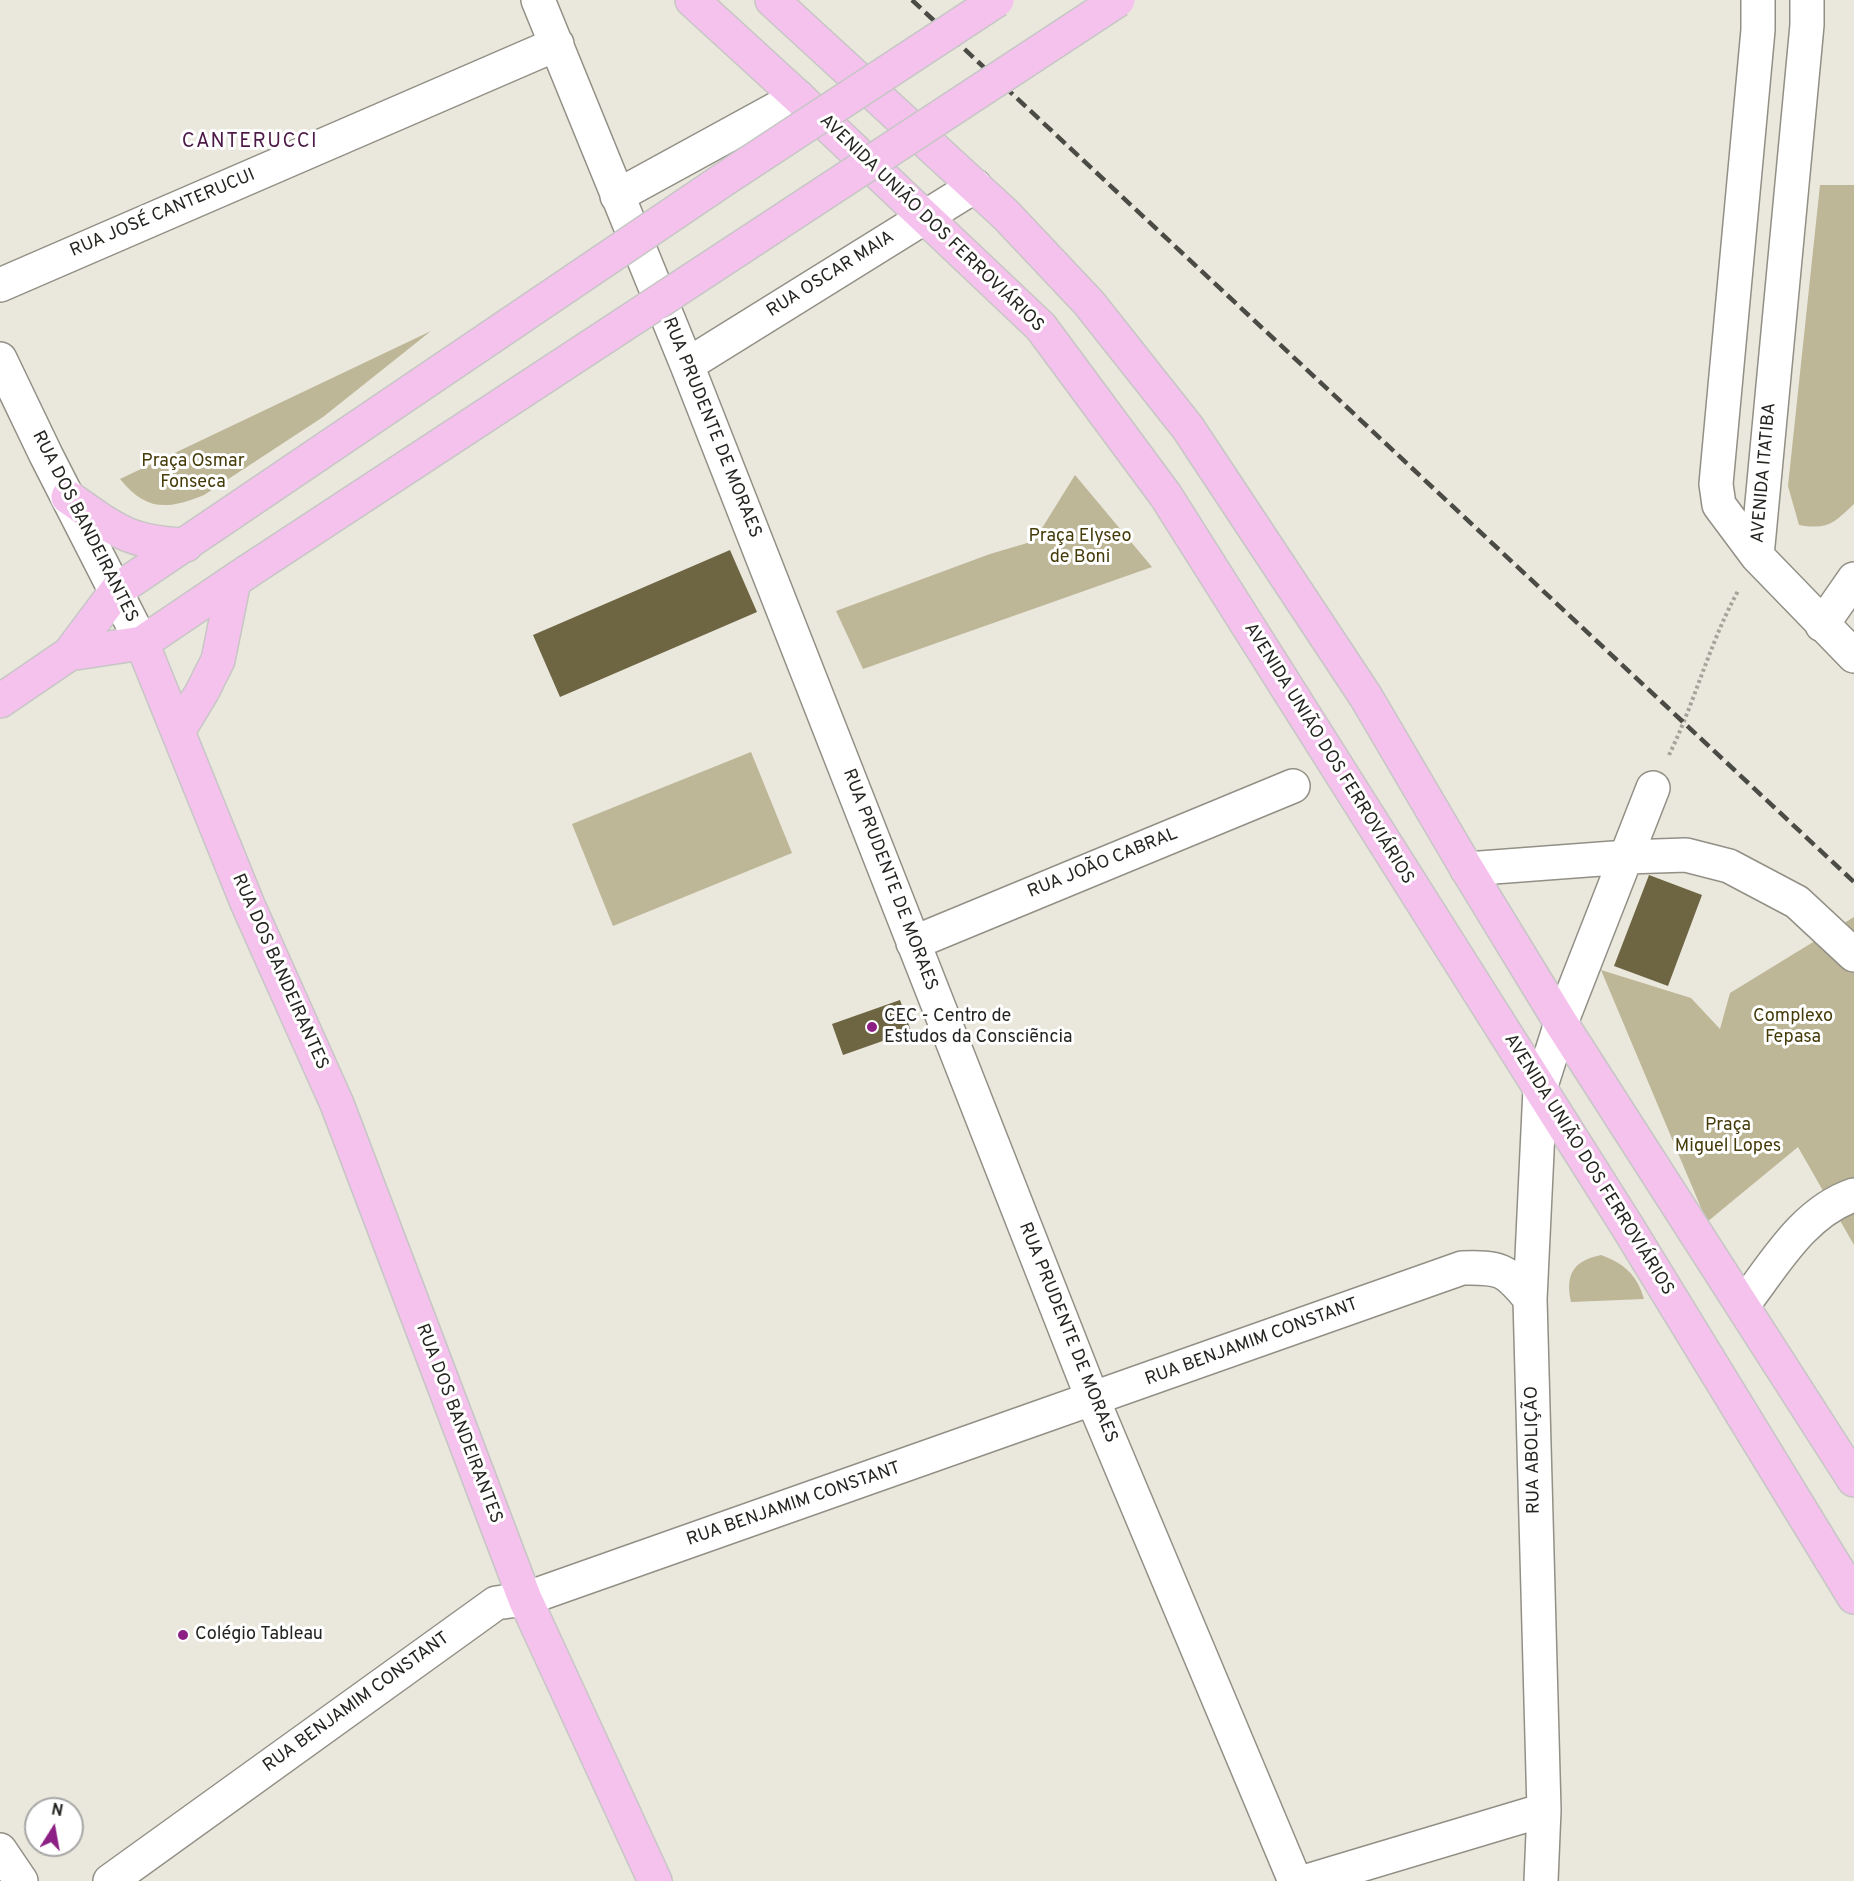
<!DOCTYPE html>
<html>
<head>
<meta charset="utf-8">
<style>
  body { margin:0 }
  #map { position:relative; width:1854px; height:1881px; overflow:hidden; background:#eae7dc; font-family:Overpass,sans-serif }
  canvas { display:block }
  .north { position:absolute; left:24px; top:1797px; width:60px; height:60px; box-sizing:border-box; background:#fff; border:2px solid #a7a7a6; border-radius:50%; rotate:11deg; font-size:16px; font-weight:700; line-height:24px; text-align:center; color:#242420 }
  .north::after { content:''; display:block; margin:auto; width:21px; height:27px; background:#8c2084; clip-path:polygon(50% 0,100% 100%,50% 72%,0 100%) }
</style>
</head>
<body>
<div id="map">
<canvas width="1854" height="1881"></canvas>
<div class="north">N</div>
</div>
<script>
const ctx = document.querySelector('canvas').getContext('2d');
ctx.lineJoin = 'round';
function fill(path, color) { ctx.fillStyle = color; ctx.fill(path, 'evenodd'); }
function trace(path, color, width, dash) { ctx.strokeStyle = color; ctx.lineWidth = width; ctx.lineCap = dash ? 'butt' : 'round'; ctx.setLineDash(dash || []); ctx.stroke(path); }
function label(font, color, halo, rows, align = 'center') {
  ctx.font = font + ' Overpass,sans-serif'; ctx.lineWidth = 6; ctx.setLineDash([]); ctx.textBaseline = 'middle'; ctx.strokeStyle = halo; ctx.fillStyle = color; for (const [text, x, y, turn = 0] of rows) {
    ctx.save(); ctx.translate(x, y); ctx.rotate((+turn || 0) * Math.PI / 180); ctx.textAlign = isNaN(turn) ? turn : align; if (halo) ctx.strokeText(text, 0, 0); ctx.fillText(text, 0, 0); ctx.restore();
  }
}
fill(new Path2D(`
  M1820,185h34v319c-20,19 -26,26 -55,21l-11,-39z
  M431,331l-108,86 -119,78c-37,15 -58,16 -84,-16z
  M1075,475l77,92 -289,102 -27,-58 154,-57 44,-13z
  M751,752l41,101 -179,73 -41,-102z
  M1854,917v328l-56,-98 -91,75 -106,-252 90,28 29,31 10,-36z
  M1601,1255c24,9 36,20 43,44l-73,3c-6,-29 3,-41 30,-47z`), '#bdb697');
fill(new Path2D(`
  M730,550l27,62 -197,85 -27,-62z
  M1649,875l53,20 -34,91 -54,-20z
  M900,1000l11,31 -68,24 -11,-31z`), '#6e6642');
const minor = new Path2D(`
  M538,0l149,365 406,1035 202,481
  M1758,0v30l-42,454 3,21 38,51 97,100
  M617,196l181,-99
  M0,285l557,-241
  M0,359l46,96 96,188
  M687,365l288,-179
  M1757,556l50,-531v-25
  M1822,625l32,-46
  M1467,869l160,-12 59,-2 43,11 68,36 57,53
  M913,943l380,-157
  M1743,1305c31,-40 60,-93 111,-110
  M0,1850l21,31
  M110,1881l386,-278 29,-4 937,-331c38,-1 44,1 68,31
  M1307,1881l237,-71
  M1541,1881l3,-71 -14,-511 10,-210 21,-66 92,-235`);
const major = new Path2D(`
  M692,0l106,97 243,230 125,169 461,730 227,371
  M772,0l234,215 83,88 99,125 178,269 101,172 94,154 293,457
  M68,497c46,32 59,46 118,48
  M142,643l106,262 89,199 188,495 130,282
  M69,654l73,-11 105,-71
  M0,701l69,-47 48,-64 95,-64
  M179,730l23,-38 16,-32 16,-79`);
trace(minor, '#929086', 36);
trace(major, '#c6c6c5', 36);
trace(new Path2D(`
  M1669,755c26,-53 40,-111 69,-164`), '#a5a39b', 4, [3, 3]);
trace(minor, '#fff', 33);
trace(major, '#f5c2ee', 33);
trace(new Path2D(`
  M912,0l942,882`), '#4b4b45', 4.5, [12, 6]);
const majorBridge = new Path2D(`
  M212,526l511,-346 274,-180
  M247,572l871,-572`);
trace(majorBridge, '#c6c6c5', 36, []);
trace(majorBridge, '#f5c2ee', 33);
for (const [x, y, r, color] of [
  [872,1027,6,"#8c2084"],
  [183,1635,6,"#8c2084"]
]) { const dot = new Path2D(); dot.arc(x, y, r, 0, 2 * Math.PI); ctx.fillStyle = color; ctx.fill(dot); trace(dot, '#fff', 2); }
label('18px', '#242420', '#fff', [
  ["RUA JOSÉ CANTERUCUI",163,214,-23],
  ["AVENIDA UNIÃO DOS FERROVIÁRIOS",931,224,44],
  ["RUA OSCAR MAIA",831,275,-32],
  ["RUA PRUDENTE DE MORAES",711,428,68],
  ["AVENIDA ITATIBA",1765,473,-85],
  ["RUA DOS BANDEIRANTES",84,527,63],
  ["AVENIDA UNIÃO DOS FERROVIÁRIOS",1328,754,58],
  ["RUA JOÃO CABRAL",1103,864,-22],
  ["RUA PRUDENTE DE MORAES",889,880,69],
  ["RUA DOS BANDEIRANTES",279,972,66],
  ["AVENIDA UNIÃO DOS FERROVIÁRIOS",1588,1165,58],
  ["RUA PRUDENTE DE MORAES",1067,1333,68],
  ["RUA BENJAMIM CONSTANT",1252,1343,-20],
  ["RUA DOS BANDEIRANTES",458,1424,69],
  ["RUA ABOLIÇÃO",1534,1450,-91],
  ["RUA BENJAMIM CONSTANT",794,1505,-19],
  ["RUA BENJAMIM CONSTANT",357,1703,-36]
]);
label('18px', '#453b09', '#fff', [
  ["Praça Osmar",193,462],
  ["Fonseca",193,483],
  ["Praça Elyseo",1080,537],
  ["de Boni",1080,558],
  ["Complexo",1793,1017],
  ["Fepasa",1793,1038],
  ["Praça",1728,1126],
  ["Miguel Lopes",1728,1147]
]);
label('18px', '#242420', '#fff', [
  ["CEC - Centro de",884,1017],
  ["Estudos da Consciẽncia",884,1038],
  ["Colégio Tableau",195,1635]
], 'left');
ctx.letterSpacing = '1.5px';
label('20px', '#4d1a48', '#fff', [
  ["CANTERUCCI",250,143]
]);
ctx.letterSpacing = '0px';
</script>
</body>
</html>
